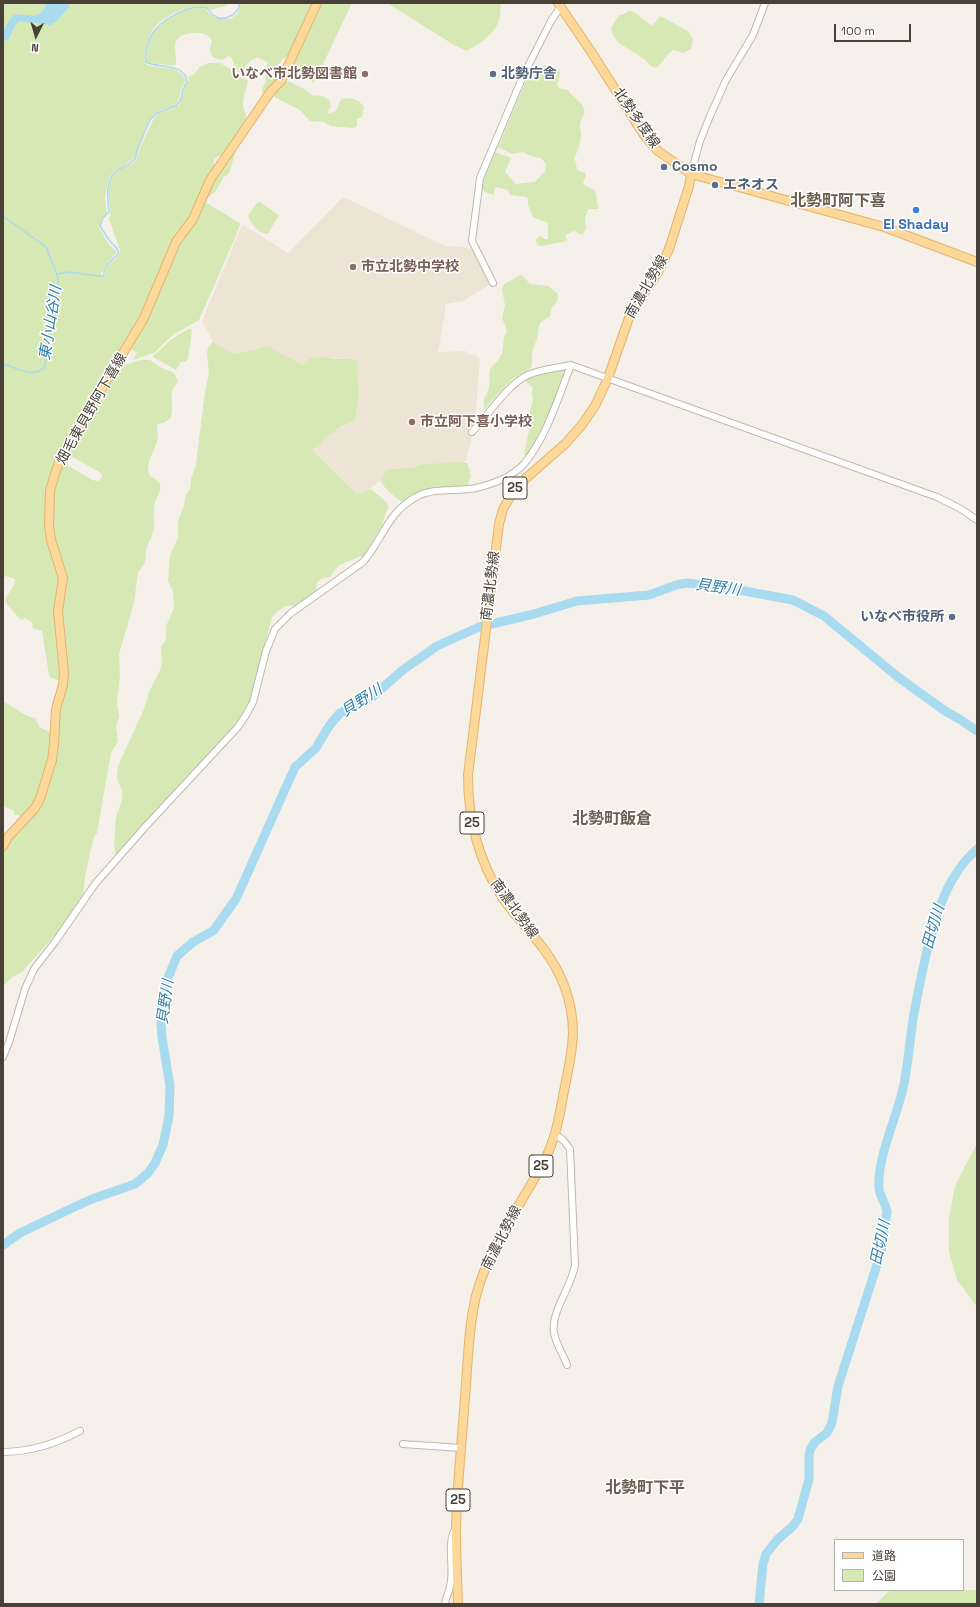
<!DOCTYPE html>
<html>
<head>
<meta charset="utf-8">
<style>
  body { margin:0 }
  #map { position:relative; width:980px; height:1607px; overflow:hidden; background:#f5f1ea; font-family:"Space Grotesk","Noto Sans JP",sans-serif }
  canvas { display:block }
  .frame { position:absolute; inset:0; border:4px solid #494138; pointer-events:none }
  .legend { position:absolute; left:834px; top:1539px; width:130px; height:52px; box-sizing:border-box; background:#fff; border:1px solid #b6b3af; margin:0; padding:5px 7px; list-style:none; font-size:12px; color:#494138 }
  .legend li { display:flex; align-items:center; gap:8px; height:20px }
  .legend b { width:20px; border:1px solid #b6b3af }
  .north { position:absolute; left:16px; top:16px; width:40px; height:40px; -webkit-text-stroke:3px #fff; paint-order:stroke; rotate:185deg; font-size:11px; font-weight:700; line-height:16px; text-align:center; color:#494138 }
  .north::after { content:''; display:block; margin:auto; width:14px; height:18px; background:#494138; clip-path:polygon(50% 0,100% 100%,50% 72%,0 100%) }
  .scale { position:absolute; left:834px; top:24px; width:77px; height:18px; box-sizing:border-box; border:2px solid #494138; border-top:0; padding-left:5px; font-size:12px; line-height:14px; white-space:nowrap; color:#494138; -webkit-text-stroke:3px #fff; paint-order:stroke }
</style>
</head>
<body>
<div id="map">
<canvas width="980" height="1607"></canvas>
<div class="frame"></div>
<ul class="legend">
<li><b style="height:5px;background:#fdd89b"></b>道路</li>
<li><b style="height:11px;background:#d6e8b4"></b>公園</li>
</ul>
<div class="north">N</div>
<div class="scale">100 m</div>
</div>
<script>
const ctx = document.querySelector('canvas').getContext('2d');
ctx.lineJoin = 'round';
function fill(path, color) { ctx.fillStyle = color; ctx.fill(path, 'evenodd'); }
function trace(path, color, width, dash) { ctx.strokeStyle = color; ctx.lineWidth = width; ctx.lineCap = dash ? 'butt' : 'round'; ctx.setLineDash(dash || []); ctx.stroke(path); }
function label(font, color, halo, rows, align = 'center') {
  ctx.font = font + ' "Space Grotesk","Noto Sans JP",sans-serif'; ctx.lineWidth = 3; ctx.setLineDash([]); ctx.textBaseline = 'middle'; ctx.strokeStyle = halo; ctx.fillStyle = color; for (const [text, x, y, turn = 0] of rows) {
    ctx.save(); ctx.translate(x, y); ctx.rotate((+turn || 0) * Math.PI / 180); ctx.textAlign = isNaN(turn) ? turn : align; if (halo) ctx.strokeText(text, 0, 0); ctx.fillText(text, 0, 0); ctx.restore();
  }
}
fill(new Path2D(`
  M343,197l102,49 18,1 8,2 19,32v3l-27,17 -18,3v10l-7,38 28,-1 1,3 9,1 4,4 -5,61 1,3 -6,6 -1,6h3l-6,26 -12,2 -30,1 -15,4 -21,1 -6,7 -1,5 -18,12 -6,1 -46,-44 25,-20 7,-3 4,-4 8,-3 4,-23 -2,-33 -2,-5 -45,-1 -5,6h-4l-33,-18 -31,8 -6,-2 -18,-10 -11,-21 39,-94 2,-2 45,28z`), '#eee4d4');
fill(new Path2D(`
  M3,3h227c-4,4 -12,4 -18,7 -17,-10 -50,5 -60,21 -3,6 -5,12 -6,18 -2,5 -3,10 0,15 13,7 33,-1 40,17l-5,7 -1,8 -4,8 -4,3 -14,4 -9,9 -15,38 -23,17 -4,9 -2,14 2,16 -5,4 -3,10 9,15 9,9 -12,14 -1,5 -3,3 1,3c4,-2 4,-7 6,-11 5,-6 11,-8 12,-16l-11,-31c5,-12 -6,-29 4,-43 6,-8 17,-10 23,-16l4,-12 14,-30 5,-5 14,-4 5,-3 4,-7 2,-11 5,-8 -1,-3 6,-3 6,-7 8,-4h12l7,4 5,3 5,8 7,-1 4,4c-2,9 -5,16 -5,26 1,4 4,7 3,12l-24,35 -8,5v8l-72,148 -20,37 -7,4 -9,11 -1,8 -5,6 -2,4 1,3 -5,5 -6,2 -1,3 2,7 -42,83 -1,15 -1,11 15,68 -6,25 7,62 -1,9 -2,2 -7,-2 -2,-3 -7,-44 -9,-3 -1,-6 -7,-4 -4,2 -16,-18c2,-9 9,-12 10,-23l-9,-3 -3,2z
  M241,3h73l-23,50 -9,7 -6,8 -10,1 2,-7c-4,-1 -6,-3 -10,-4 -8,-1 -13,10 -16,16h-3l-8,-17 -3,-1 -6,4c-14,-2 -13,-9 -10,-19l-2,-4c-6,-4 -12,-5 -18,-4 -27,3 -12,20 -17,33l-24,-3 -5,-2c1,-10 3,-22 9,-30 10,-12 31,-24 47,-23 6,1 5,4 9,7 5,4 13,3 19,4l8,-6z
  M322,3h30l-38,80 -16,-10 -6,-5z
  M387,3h114c-1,5 0,11 -2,16 -4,16 -19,24 -32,32l-13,-6z
  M629,11l5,1 18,14 8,-10 28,15 5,8 -2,10 -8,4 -10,-3 -5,4 -11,14 -6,-2 -7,-7 -25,-16 -5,-6 -3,-9 8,-13h3z
  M289,58l-7,16 -15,19h-5v-4l4,-7 -1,-7 10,-2z
  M544,65c16,2 19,4 13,19l2,4 9,2c4,7 11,9 15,16 4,8 -2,12 -3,18 -1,3 1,6 1,10 0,7 -3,18 -7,24l2,5 1,7 8,3 1,3 -3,6 2,4c12,4 11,4 12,16 1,6 2,0 1,7h-9l-4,8 1,12 -4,6 -8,-4 -9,4 2,6 -26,5 -4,-1 -1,-5 3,-4 4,1 1,2h4v-16l-15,-6 -5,-12v-5l-1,-3 -17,-2 -2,-5 -13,-3 -1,8 -7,-2 -5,-3 1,-9 12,-29 16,6 -6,14 5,5 5,7 20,-2 10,-11 1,-7 -5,-6 -10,-2 -8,-4 -11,2 -14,-7 33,-78 4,-2 6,2z
  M288,81l18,9 8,7 2,-2c7,1 14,2 15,11l-3,5 1,3 8,-4 3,-10c8,-4 19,-1 24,7l-2,10 -5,2v7l-4,2 -22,-2 -7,-4 -14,-1 -10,-11 -26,-13v-3l10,-12z
  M233,150l2,4 -6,19 -5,4 -9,15 -8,6 1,-6z
  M260,202l19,13 -11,19c-10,-1 -18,-10 -20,-19l9,-12z
  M203,203h4l31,19 2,2 -5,14 -36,82 -25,14 -20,19 -21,7 4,-7 -7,-5 17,-29 32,-76z
  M520,275h2l8,9 18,2 10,8 -1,8 -5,5 -2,9 -9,6 -2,4 -1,9 -6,18v13l-4,4 -15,8 -29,31c-1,-14 2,-11 5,-22 3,-12 -5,-17 9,-26l1,-3 3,-4 2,-16 3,-7 -5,-13 3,-13 -3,-15 1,-5z
  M188,329h3l1,2 -4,28 -3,3h-4l-5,8 -23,-13v-2l5,-3 11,-11z
  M213,342l18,10 5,2 32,-8 33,18h4l5,-6 17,-1 5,2h23l2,5 2,33 -4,24c-16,4 -30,18 -43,29l45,44 6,-1 7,-4 12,9 7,8 -1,2 -7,19 -18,30 -2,-1 -22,9 -9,12 -9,2 -4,3 -1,10 -19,14c-11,-2 -18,3 -25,11l-19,75 -3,9 -11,19 -123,135c-3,-5 -1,-31 0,-38 2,-7 6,-13 6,-21 1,-8 -1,-8 -4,-14 -2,-5 0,-11 0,-16l26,-57 5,-17 11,-22 2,-9 -1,-15 5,-6v-14l8,-18 -1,-17 -5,-10 2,-26 8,-17v-17l6,-15 2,-11 4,-6 1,-10 5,-15 9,-72 4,-19 -2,-20 1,-6z
  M140,360h10l10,7 14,6 4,8c-2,5 -6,7 -6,12 -2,8 4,23 -5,28 -2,2 -6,2 -9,3 -2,5 0,8 0,13 -2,12 -13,25 -9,38l10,7c5,11 -5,15 -5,26 -1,5 1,17 0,21 -1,6 -5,12 -7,18 -4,13 3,13 -9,25l-4,31 -15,51 1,21 -3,28 2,13 -3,10 2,15 -7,12 -14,80 -3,3 -8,35 -3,23 -25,38 -5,5 -31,35 -8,4 -11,10v-136l7,-11 30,-35 22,-107 -2,-140 -8,-28v-34l10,-33 30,18 6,1 3,-2 1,-5 -4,-3 -31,-17 1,-3 51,-84z
  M565,369l2,1c-12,30 -24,59 -41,86l-2,-2 7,-33 -2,-6 4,-15 -1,-6 1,-6 -7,-6 6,-5z
  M462,462l5,1 4,12 -3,10 -64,17c-5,0 -23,-17 -23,-21 0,-5 4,-8 7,-12l21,-1 15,-4z
  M3,702c11,4 21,15 33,16l3,9c4,2 11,4 13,9 2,7 -10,50 -14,58 -3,9 -10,16 -16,23l-4,-2h-4v-4l-11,-5z
  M977,1143v164l-20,-27 -8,-28v-33l6,-33z
  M893,1590h84v14h-101l12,-12z`), '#d6e8b4');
fill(new Path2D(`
  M47,3h21l1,4 -12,14 -7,4 -31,-4 -4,4 -6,14 -6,2c-1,-9 4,-20 11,-26 16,-3 23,9 33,-12z`), '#a8daf0');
trace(new Path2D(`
  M3,216l43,31 11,27
  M3,364c12,3 33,16 42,2l2,-27 8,-24v-11l4,-16 -2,-14 12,-2 29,4h5l4,-11 11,-11v-4l-9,-10 -9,-14 3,-8 6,-6c-1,-14 -5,-31 8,-41 6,-4 13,-7 18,-12l3,-11 12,-28 7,-7 19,-7 5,-7 2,-10 4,-7c-2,-20 -29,-13 -41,-20 -2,-5 0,-10 1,-15 2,-6 3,-12 8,-17 11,-13 35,-26 52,-22 2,2 3,4 5,6 10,9 26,2 28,-11`), '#a8daf0', 1.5);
trace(new Path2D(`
  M3,1245l17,-12 48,-23 24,-11 43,-15 13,-11 7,-10 8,-18 6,-29 1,-30 -8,-49 -1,-13 4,-39 12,-29 16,-14 20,-11 23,-32 59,-132 21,-19 13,-22 11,-13 32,-16 32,-28 33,-23 42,-19 55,-13 43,-13 72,-6 27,-10 10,-2 31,3 76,14 31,16 74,61 47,34 16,9 16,11
  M759,1604l4,-40 3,-10 12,-15 15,-13 5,-7 11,-40v-24l2,-7 4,-6 12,-9 5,-10 6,-37 43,-134 6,-40c-1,-9 -8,-16 -8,-25 -2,-30 19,-72 25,-103 4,-21 6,-44 9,-65 5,-27 10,-54 17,-80 9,-34 20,-66 47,-90`), '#a8daf0', 9);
const minor = new Path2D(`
  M691,174l9,-33 10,-25 16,-36 27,-45 12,-32
  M493,283l-21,-42 8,-63 43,-102 28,-55 10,-15
  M472,432c15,-16 37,-49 56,-57 13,-6 30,-7 43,-10l366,132 24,12 16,11
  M3,1057l6,-15 16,-53 9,-20 21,-27 40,-58 51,-58 92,-99 8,-12 7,-13 13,-51 9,-22 16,-16 72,-51c20,-23 24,-49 53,-65 18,-10 40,-5 60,-9 17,-4 36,-11 48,-24 23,-28 34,-66 47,-99
  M555,1134l8,6 7,9 5,116c-3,21 -25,48 -21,68 2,11 9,21 13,32
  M403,1444l58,4
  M3,1452c28,0 52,-8 77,-21
  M445,1604c1,-8 4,-11 5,-18 5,-18 -4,-40 5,-57`);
const major = new Path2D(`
  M558,3l34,50 52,82 14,16 33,23 193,53 93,35
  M3,846l5,-9 27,-29 5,-9 12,-39 2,-16 2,-35 7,-24 1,-12 -6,-62 5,-33 -12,-38 -2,-14 1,-35 4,-14 6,-18 12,-21 72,-120 32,-76 17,-23 17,-39 61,-89 10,-10 36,-78
  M458,1604c-1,-25 -2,-50 -2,-75 1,-44 6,-88 9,-132 3,-33 3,-68 11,-101 13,-50 46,-92 69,-137 11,-21 15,-46 19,-68 4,-19 8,-37 9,-57 0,-31 -11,-61 -30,-86 -13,-17 -29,-33 -41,-51 -24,-37 -34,-79 -34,-122l31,-251 4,-15 13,-22 50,-44 15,-17 14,-20 13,-28 22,-63 28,-43 11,-23 20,-63 2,-12`);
trace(minor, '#c0b7ad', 8);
trace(major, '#e3b36a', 10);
trace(minor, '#fff', 6);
trace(major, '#fdd89b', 8);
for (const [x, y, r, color] of [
  [365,74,4,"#8d6e63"],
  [493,74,4,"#5c6f8a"],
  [664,167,4,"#5c6f8a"],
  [715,185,4,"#5c6f8a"],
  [916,210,4,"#3f7fe0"],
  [353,267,4,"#8d6e63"],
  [412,422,4,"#8d6e63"],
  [952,617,4,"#5c6f8a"]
]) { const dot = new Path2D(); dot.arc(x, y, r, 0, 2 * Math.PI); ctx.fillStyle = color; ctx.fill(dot); trace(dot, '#fff', 1.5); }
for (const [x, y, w] of [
  [515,488,24],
  [472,823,24],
  [541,1166,24],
  [458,1500,24]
]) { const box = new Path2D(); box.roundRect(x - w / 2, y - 11, w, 22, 3); ctx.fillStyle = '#fff'; ctx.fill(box); trace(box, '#494138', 1); }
label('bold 13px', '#494138', null, [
  ["25",515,488],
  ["25",472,823],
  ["25",541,1166],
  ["25",458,1500]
]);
label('bold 14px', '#785e54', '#fff', [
  ["いなべ市北勢図書館",357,74,"right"],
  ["市立北勢中学校",361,267],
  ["市立阿下喜小学校",420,422]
], 'left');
label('bold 14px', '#4e5e75', '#fff', [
  ["北勢庁舎",501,74],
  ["Cosmo",672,167],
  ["エネオス",723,185],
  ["いなべ市役所",944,617,"right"]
], 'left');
label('14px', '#494138', '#fff', [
  ["北勢多度線",636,118,55],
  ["南濃北勢線",647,287,-60],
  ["畑毛東貝野阿下喜線",92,409,-60],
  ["南濃北勢線",491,586,-83],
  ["南濃北勢線",514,909,54],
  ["南濃北勢線",502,1238,-63]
]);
label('bold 14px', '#366cbe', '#fff', [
  ["El Shaday",916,225]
]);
label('italic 15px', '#2e7ea5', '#fff', [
  ["東小山谷川",51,323,-81],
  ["貝野川",718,588,8],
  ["貝野川",362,701,-33],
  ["田切川",934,927,-74],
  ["貝野川",166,1002,-82],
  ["田切川",881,1243,-78]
]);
label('bold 16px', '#6c5e4f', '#fff', [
  ["北勢町阿下喜",838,202],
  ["北勢町飯倉",612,820],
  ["北勢町下平",645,1489]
]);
</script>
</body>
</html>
